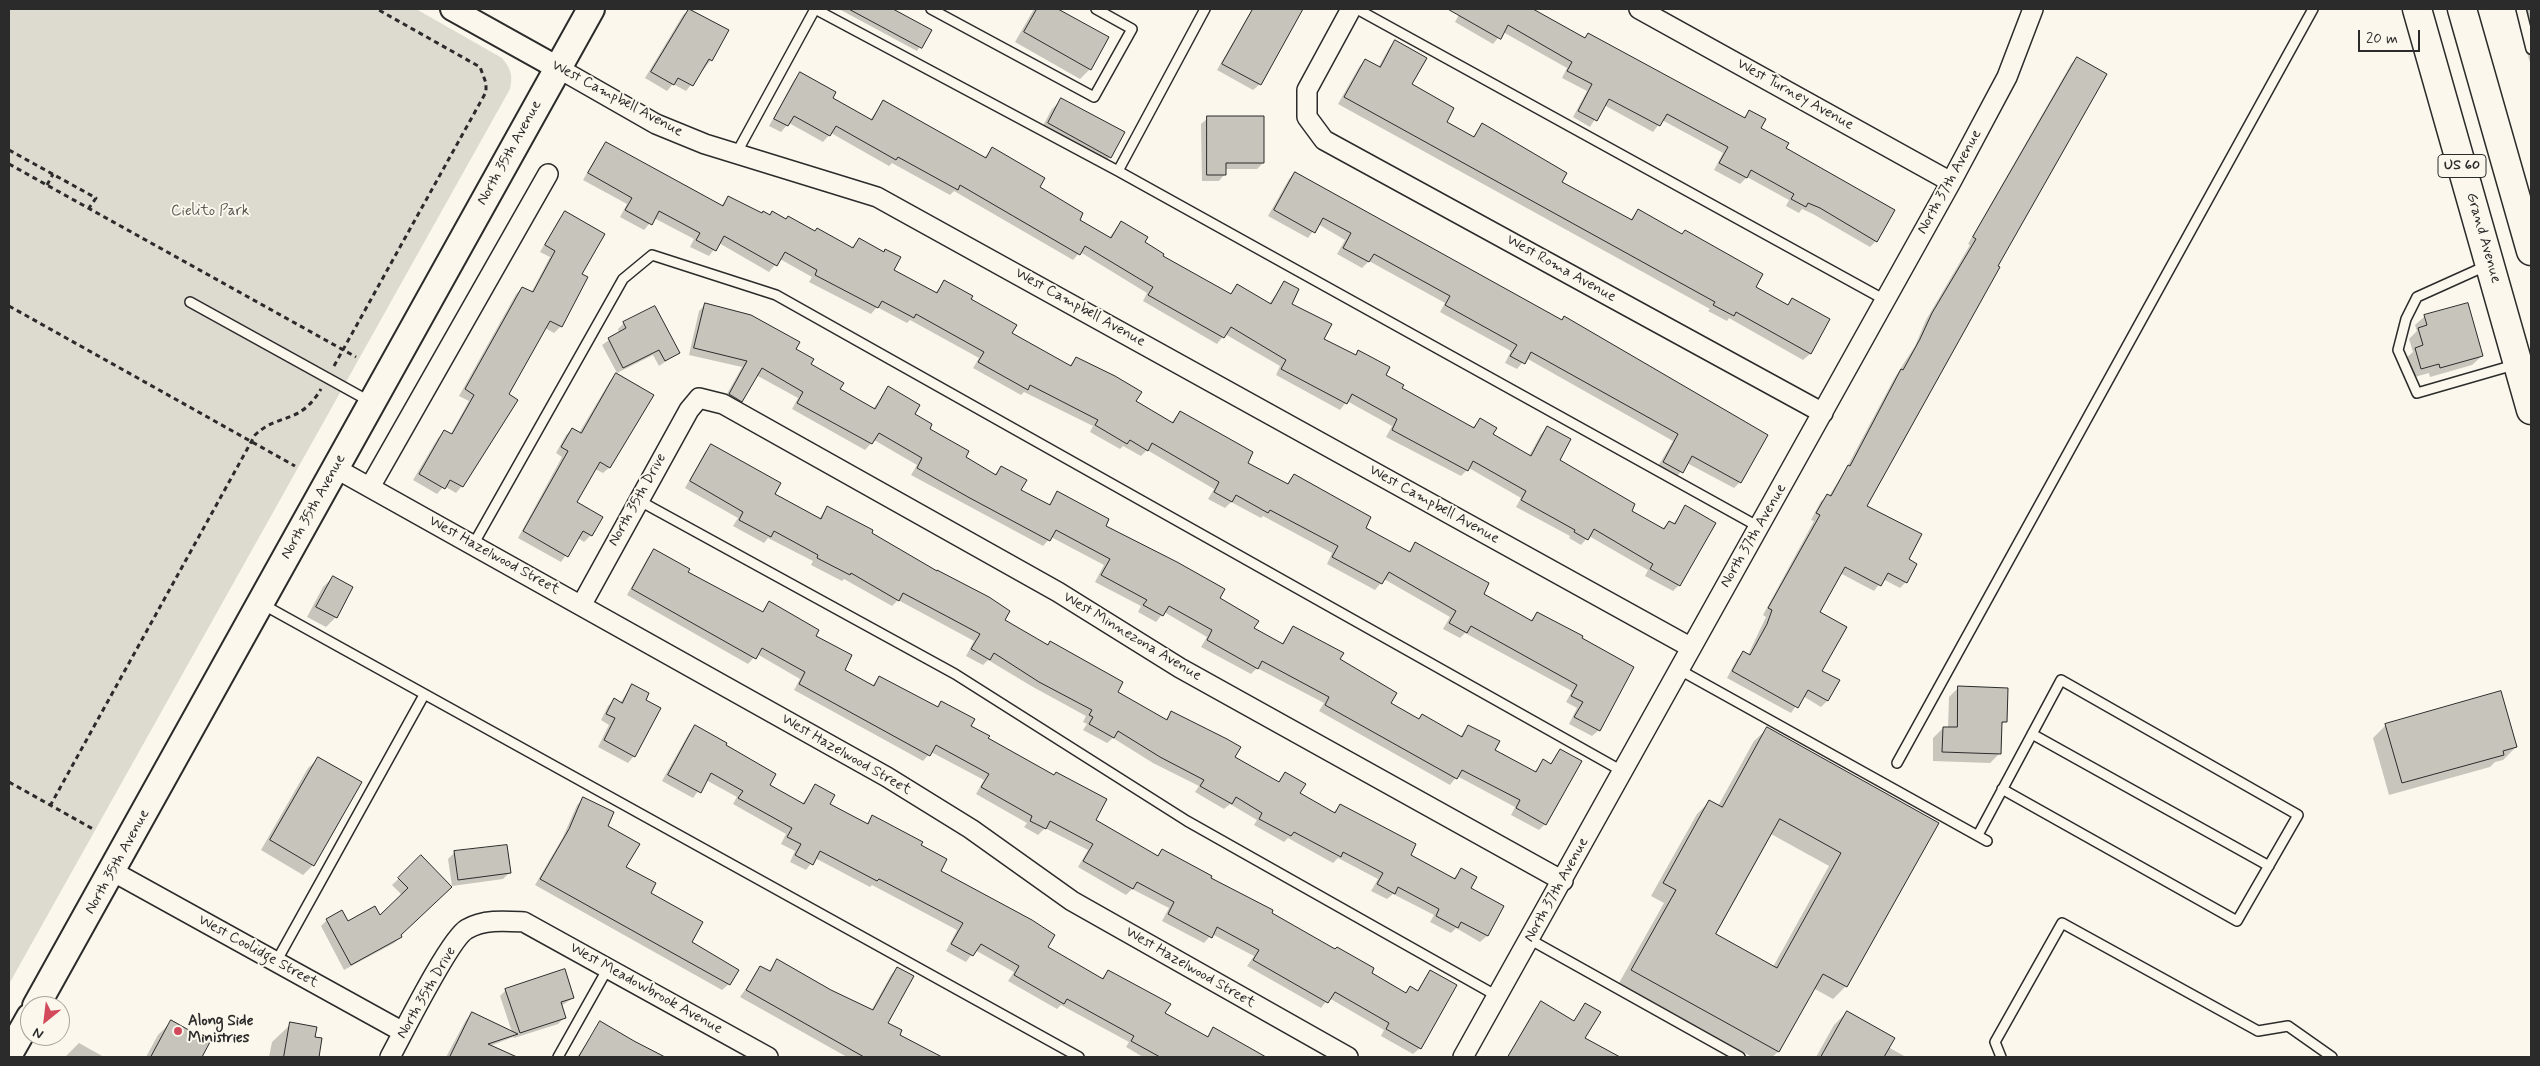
<!DOCTYPE html>
<html>
<head>
<meta charset="utf-8">
<style>
  body { margin:0 }
  #map { position:relative; width:2540px; height:1066px; overflow:hidden; background:#fbf7ec; font-family:Mynerve,sans-serif }
  canvas { display:block }
  .frame { position:absolute; inset:0; border:10px solid #2b2b2b; pointer-events:none }
  .north { position:absolute; left:20px; top:996px; width:50px; height:50px; box-sizing:border-box; background:#fbf7ec; border:1px solid #a8a59f; border-radius:50%; rotate:209deg; font-size:14px; font-weight:700; line-height:20px; text-align:center; color:#2b2b2b }
  .north::after { content:''; display:block; margin:auto; width:18px; height:22px; background:#d1495b; clip-path:polygon(50% 0,100% 100%,50% 72%,0 100%) }
  .scale { position:absolute; left:2358px; top:30px; width:62px; height:22px; box-sizing:border-box; border:2px solid #2b2b2b; border-top:0; padding-left:6px; font-size:15px; line-height:18px; white-space:nowrap; color:#2b2b2b; -webkit-text-stroke:4px #fbf7ec; paint-order:stroke }
</style>
</head>
<body>
<div id="map">
<canvas width="2540" height="1066"></canvas>
<div class="frame"></div>
<div class="north">N</div>
<div class="scale">20 m</div>
</div>
<script>
const ctx = document.querySelector('canvas').getContext('2d');
ctx.lineJoin = 'round';
function fill(path, color) { ctx.fillStyle = color; ctx.fill(path, 'evenodd'); }
function trace(path, color, width, dash) { ctx.strokeStyle = color; ctx.lineWidth = width; ctx.lineCap = dash ? 'butt' : 'round'; ctx.setLineDash(dash || []); ctx.stroke(path); }
function label(font, color, halo, rows, align = 'center') {
  ctx.font = font + ' Mynerve,sans-serif'; ctx.lineWidth = 4; ctx.setLineDash([]); ctx.textBaseline = 'middle'; ctx.strokeStyle = halo; ctx.fillStyle = color; for (const [text, x, y, turn = 0] of rows) {
    ctx.save(); ctx.translate(x, y); ctx.rotate((+turn || 0) * Math.PI / 180); ctx.textAlign = isNaN(turn) ? turn : align; if (halo) ctx.strokeText(text, 0, 0); ctx.fillText(text, 0, 0); ctx.restore();
  }
}
fill(new Path2D(`
  M9,9h407l86,49c9,11 11,17 8,31l-501,895z`), '#dddad0');
fill(new Path2D(`
  M690,9l38,22 -17,29 -25,31 -13,-7 -6,7 -22,-13 38,-63z
  M839,9h52l39,21 -13,21z
  M1034,9h22l52,29 -18,31 -10,10 -65,-37z
  M1252,9h49l-41,75 -7,6 -36,-20z
  M1462,9h68l54,30 4,-4 155,83 6,-6 10,17 25,20 92,92 -6,6 -57,-33 -11,-5 -3,4 -13,-7 3,-6 -42,-23 -7,7 -26,-14 9,-17 -61,-33 -9,12 -49,-27 -14,22 -17,-10 14,-26 -25,-13 5,-10 -64,-36 -10,12 -38,-22z
  M2517,9h14v57l-12,-40 4,-3z
  M1395,41l16,44 34,37 27,16 10,-13 78,57 70,38 8,-9 116,77 33,17 5,-6 37,20 -19,35 -7,6 -74,-42 -2,3 -19,-10 2,-2 -372,-205 21,-37 6,-7 13,8 11,-20z
  M2077,58l-81,208 -130,240 41,54 -1,22 -6,6 -17,-9 -9,12 -34,-18 -22,39 2,59 7,30 -6,6 -18,-11 -12,17 -64,-35 10,-19 6,-6 5,2 18,-38 -3,-2 51,-94 -3,-1 10,-19 8,-5 18,-29 48,-90 20,-31 11,-26 44,-75 -2,-1 103,-180z
  M800,73l31,26 39,21 13,-18 101,56 8,-9 86,71 31,18 12,-16 40,34 69,39 8,-9 31,18 15,-21 6,21 32,36 32,16 5,-5 41,38 72,39 8,-8 12,15 37,21 12,-22 6,-6 11,32 72,51 32,18 7,-7 4,2 13,-17 -7,78 -6,6 -28,-15 3,-6 -59,-34 -8,9 -12,-7 1,-2 -54,-29 5,-9 -52,-30 -8,8 -75,-39 6,-11 -45,-25 -7,9 -64,-35 4,-9 -55,-32 -8,10 -74,-43 4,-8 -67,-41 -7,8 -119,-69 -4,4 -58,-32 -3,3 -58,-33 -8,9 -34,-19 -8,9 -12,-6 25,-46z
  M1061,100l49,57 -9,9 -62,-33 13,-24z
  M1208,118l55,45 -6,6h-32v5l-6,7h-17l-1,-57z
  M606,144l115,62 7,-8 33,16 54,18 36,16 8,-8 33,30 43,23 9,-11 67,51 58,33 8,-8 58,44 36,21 9,-11 66,51 40,22 8,-10 70,54 44,23 8,-8 66,50 48,27 7,-7 95,53 -33,63 -7,6 -23,-12 8,-16 -11,-6 6,-11 -107,-58 -5,5 -17,-9 7,-12 -66,-38 -9,11 -48,-26 5,-11 -69,-37 -2,2 -30,-16 -6,6 -17,-9 6,-10 -67,-39 -6,6 -18,-10 -3,3 -30,-17 3,-6 -69,-34 -3,3 -48,-27 6,-10 -69,-38 -3,3 -30,-16 -6,7 -62,-32 3,-5 -32,-18 -11,13 -50,-29 -10,13 -19,-9 4,-8 -40,-21 -10,12 -24,-13 7,-13 -44,-24 17,-30z
  M1295,173l266,148 179,161 -6,6 -47,-25 -11,15 -19,-10 16,-27 -147,-83 -9,11 -12,-6 6,-12 -71,-39 5,-9 -76,-42 -7,7 -25,-14 8,-14 -27,-16 -10,14 -40,-22 21,-37z
  M565,213l16,61 6,3 -26,49 -7,7 -9,-5 -38,67 9,5 -54,86 -6,7 -12,-7 -7,8 -24,-14 25,-42 6,-6 6,3 19,-34 -10,-5 57,-102 6,-6 9,5 19,-36 -10,-5 19,-33z
  M705,305l89,44 44,40 35,20 15,-21 40,41 36,29 30,17 8,-8 17,23 29,16 9,-13 47,33 114,73 35,30 28,16 12,-18 45,33 52,43 28,17 42,17 8,-11 25,25 41,21 10,-11 6,3 10,-13 -15,73 -6,6 -28,-15 4,-8 -58,-31 -7,9 -131,-74 5,-8 -67,-35 -6,6 -50,-27 6,-10 -43,-25 -8,10 -18,-10 3,-6 -46,-24 9,-17 -53,-28 -8,9 -132,-71 6,-10 -43,-25 -9,10 -73,-41 6,-11 -42,-23 -21,32 -12,-6 19,-34 -53,-12 10,-44z
  M2425,316l57,40 -10,9 -42,12 -1,-4 -18,5 -5,-20 7,-6 -4,-13 8,-8 -2,-6z
  M624,323l54,30 -19,13 -6,-11 -36,18 -15,-28 17,-12 -1,-4z
  M616,375l-6,92 -7,6 -8,-4 -20,33 26,15 -10,18 -7,7 -6,-4 -17,24 -43,-24 44,-81 -6,-4 10,-18 6,-6 7,4 31,-52z
  M712,445l62,50 45,24 8,-11 289,185 49,27 7,-8 62,45 44,26 7,-9 14,20 34,19 8,-8 68,51 44,23 8,-9 8,19 33,18 -15,29 -7,6 -24,-14 -5,5 -21,-11 4,-7 -41,-21 -6,5 -16,-8 7,-12 -40,-21 -5,5 -45,-25 -4,4 -30,-17 3,-5 -27,-16 -6,5 -29,-17 4,-6 -46,-23 -40,-25 -6,5 -24,-13 4,-6 -4,-2 3,-6 -53,-29 -45,-27 -5,5 -17,-9 8,-15 -76,-41 -6,6 -48,-27 -2,2 -31,-16 2,-4 -45,-23 -4,5 -31,-17 5,-8 -53,-30 20,-36z
  M654,551l32,21 75,41 9,-10 44,33 29,35 29,15 7,-9 57,31 5,-5 153,118 62,36 6,-6 242,143 6,-6 6,4 14,-21 -10,77 -7,6 -32,-18 3,-6 -55,-32 -8,10 -74,-42 7,-10 -42,-22 -8,9 -42,-22 7,-13 -37,-19 -6,6 -48,-28 10,-17 -43,-22 -7,7 -14,-8 3,-4 -51,-29 8,-14 -53,-28 -8,9 -129,-71 6,-11 -43,-25 -9,10 -121,-69 21,-38z
  M333,577l3,40 -10,10 -19,-10 16,-30z
  M632,685l12,15 -10,56 -6,7 -30,-16 11,-22 -8,-5 7,-14 6,-6 6,3z
  M1959,687l46,34 -5,5v27l-10,10 -57,-2v-23l10,-10h5l1,-31z
  M2386,725l130,22 -13,13 -8,2 -5,5 -101,28 -16,-57z
  M695,727l29,19 45,39 33,19 13,-18 14,19 37,19 7,-7 47,28 19,26 107,76 55,32 8,-8 55,42 42,25 8,-9 50,28h-121l-17,-10 3,-5 -68,-37 -4,4 -49,-28 6,-9 -39,-22 -9,12 -20,-11 11,-21 -85,-45 -2,2 -55,-29 -9,12 -16,-8 5,-11 -14,-7 5,-10 -53,-30 4,-7 -31,-17 -13,18 -31,-17 27,-48z
  M1767,729l170,95 -91,162 -13,13 -20,-11 -35,64 -6,5h-20l-133,-74 45,-80 -13,-7 46,-82 13,-13 8,5 36,-65zM1771,834l58,32 -56,101 -59,-33z
  M318,759l-5,106 -10,10 -42,-25 47,-82z
  M583,799l23,27 19,42 104,116 -7,6 -187,-105 28,-48 14,-32z
  M454,853l55,20 -6,6 -51,7 -4,-27z
  M421,857l-20,80 -7,6 -50,27 -23,-44 6,-6 20,2 33,-5 22,-22 -10,-10z
  M778,960l53,31 40,20 20,-36 6,-7 -10,55 11,13 42,21h-93l-107,-60 21,-30 7,5z
  M506,990l67,8 -12,8 4,11 -7,7 -44,14 -1,-1 -23,9 23,11h-67l20,-37 6,-7 40,19 -12,-36z
  M1541,1003l32,19 13,-18 -3,34 34,19h-110l28,-48z
  M1847,1012l41,35 18,10h-90l18,-32z
  M171,1022l37,21 -8,14h-54l12,-22z
  M600,1023l63,34h-86z
  M291,1024l29,31v2h-51l3,-15z
  M79,1043l25,14h-39z`), '#0003');
const building = new Path2D(`
  M689,9l40,21 -17,31 -3,-2 -16,27 -15,-8 -4,7 -23,-13z
  M849,9h44l39,21 -10,18z
  M1037,9h21l51,28 -18,33 -67,-38z
  M1253,9h50l-42,76 -39,-21z
  M1448,9h85l52,29 3,-5 157,85 4,-8 17,9 -5,9 28,15 -3,5 109,62 -18,32 -57,-34 -12,-5 -2,4 -15,-8 3,-5 -43,-24 -4,8 -28,-15 9,-16 -61,-33 -7,12 -51,-27 -12,22 -19,-10 14,-27 -25,-13 5,-9 -64,-37 -7,14z
  M1395,40l32,18 -15,26 42,24 -7,14 27,15 8,-14 85,50 -5,9 70,38 6,-11 44,25 3,-4 78,44 -7,13 32,18 4,-7 38,21 -19,35 -75,-42 -2,4 -21,-11 2,-3 -371,-205 21,-38 15,8z
  M2077,57l30,17 -109,192 2,1 -133,239 55,28 -13,25 8,5 -10,19 -19,-10 -7,13 -36,-19 -25,45 27,15 -25,44 18,9 -12,21 -20,-11 -10,18 -66,-37 11,-20 7,4 17,-31 5,-14 -4,-2 52,-93 -4,-2 11,-19 4,2 17,-31 2,1 51,-97 2,1 17,-31 12,-26 44,-74 -3,-2z
  M800,72l36,20 -3,6 39,22 11,-20 103,58 6,-11 53,31 -5,9 43,26 -3,7 31,18 10,-17 27,16 -3,5 19,12 -1,2 68,38 6,-10 34,20 13,-23 15,8 -7,15 40,20 -8,15 32,16 2,-5 32,17 -4,8 18,10 -2,3 72,40 6,-10 17,10 -4,6 38,22 16,-30 24,13 -11,21 75,44 -3,7 32,18 5,-8 6,3 10,-19 31,18 -36,63 -30,-17 3,-5 -59,-35 -6,11 -14,-8 1,-2 -54,-30 5,-9 -53,-30 -5,10 -76,-41 5,-11 -45,-25 -5,10 -66,-35 5,-9 -55,-33 -7,11 -76,-43 5,-8 -68,-41 -5,9 -120,-70 -2,5 -60,-33 -2,3 -60,-34 -6,10 -36,-20 -6,10 -14,-7z
  M1061,98l64,34 -14,26 -63,-35z
  M1207,116h57v47h-38v12h-19z
  M606,142l117,64 5,-10 34,17 1,-2 7,4 2,-4 14,8 2,-3 27,15 2,-3 36,20 6,-10 25,14 1,-3 16,8 -7,13 43,23 7,-13 29,16 -2,3 46,26 -5,8 59,33 5,-9 39,19 27,16 -6,9 37,22 7,-12 73,41 -5,11 40,21 6,-10 77,43 -5,11 44,24 5,-10 74,41 -5,11 48,27 5,-9 46,24 -1,2 52,29 -34,64 -26,-14 9,-15 -12,-6 6,-11 -106,-59 -4,7 -18,-10 7,-12 -67,-39 -7,12 -50,-27 6,-11 -68,-36 -2,3 -32,-18 -4,7 -18,-10 5,-10 -67,-39 -4,8 -18,-11 -3,4 -32,-19 3,-5 -68,-35 -2,5 -50,-28 6,-10 -68,-38 -2,4 -32,-17 -4,7 -63,-33 2,-5 -32,-18 -8,14 -53,-30 -8,15 -20,-11 4,-7 -41,-22 -7,14 -27,-15 7,-12 -44,-25z
  M1295,172l267,148 2,-4 204,119 -27,48 -49,-27 -9,17 -20,-11 15,-28 -147,-82 -6,12 -15,-8 7,-11 -72,-40 5,-9 -76,-42 -5,8 -26,-14 8,-15 -28,-15 -8,15 -41,-23z
  M565,211l40,23 -23,40 6,3 -26,50 -12,-6 -41,73 9,6 -55,87 -13,-7 -5,9 -26,-15 25,-44 8,4 22,-39 -9,-6 57,-102 11,5 22,-41 -10,-6z
  M705,303l46,12 49,27 -4,7 18,10 -3,5 33,19 -4,6 35,20 13,-23 32,19 -5,9 17,10 -2,5 39,22 -3,6 30,18 5,-9 26,14 -6,10 29,15 7,-14 52,28 -3,7 71,36 48,27 -5,9 39,23 -5,7 29,16 10,-18 51,27 -4,6 57,34 -6,10 28,16 3,-5 40,23 6,-12 32,16 -5,9 41,22 7,-13 8,5 9,-15 22,12 -36,64 -30,-17 4,-8 -58,-30 -5,9 -132,-74 4,-8 -67,-36 -4,8 -51,-29 5,-10 -43,-24 -6,10 -20,-11 4,-5 -46,-25 9,-16 -54,-29 -6,11 -82,-44 -51,-29 5,-10 -43,-25 -7,11 -75,-41 6,-11 -41,-24 -20,34 -13,-8 18,-33 -53,-13z
  M2468,303l15,53 -43,12 -1,-4 -18,5 -6,-21 8,-3 -5,-17 9,-3 -3,-10z
  M655,306l25,47 -15,8 -6,-11 -36,18 -15,-30 18,-10 -3,-6z
  M616,373l38,22 -44,73 -10,-6 -23,40 26,15 -11,19 -9,-5 -15,26 -45,-26 45,-80 -7,-4 11,-19 9,5z
  M711,444l70,39 -6,11 46,25 6,-13 46,24 -1,3 65,38v-1l52,27 21,14 -5,9 43,25 2,-4 73,41 -5,10 49,28 4,-9 56,28 14,8 -6,10 44,25 6,-10 21,12 -6,9 35,20 5,-9 76,40 -5,11 44,24 6,-11 16,9 -6,11 33,18 -16,30 -27,-14 -3,6 -22,-12 3,-7 -41,-22 -3,7 -18,-10 6,-11 -40,-21 -2,5 -47,-25 -3,4 -32,-17 3,-6 -26,-16 -4,7 -32,-18 4,-6 -44,-23 -42,-26 -4,7 -25,-14 4,-7 -4,-2 3,-5 -53,-28 -45,-29 -4,7 -19,-11 9,-15 -77,-41 -4,8 -48,-28 -1,2 -33,-17 1,-3 -44,-24 -3,6 -32,-17 4,-8 -53,-31z
  M654,549l36,20 -2,3 75,40 6,-11 50,29 -3,6 36,19 -7,15 29,16 5,-10 59,31 3,-6 34,18 -4,7 19,10 -2,2 66,37 2,-3 51,27 -11,21 62,36 4,-7 50,27 -1,2 62,32 -1,3 63,36 2,-2 37,21 -2,5 34,20 4,-7 8,5 12,-21 27,15 -36,64 -35,-20 3,-6 -54,-31 -7,11 -75,-43 6,-10 -42,-23 -5,11 -44,-24 6,-12 -37,-20 -4,7 -50,-28 10,-17 -43,-23 -4,8 -16,-8 2,-5 -51,-29 8,-13 -53,-29 -6,11 -131,-72 6,-12 -43,-24 -6,11 -124,-70z
  M333,576l20,11 -16,31 -21,-11z
  M632,684l17,9 -3,7 15,8 -26,49 -31,-17 11,-22 -9,-4 8,-16 8,5z
  M1958,686l50,2 -1,34h-5l-1,32 -59,-2 1,-25h14z
  M2501,691l16,56 -14,4 1,4 -102,28 -17,-59z
  M695,725l32,18 -1,2 50,29 -6,11 34,19 11,-20 20,11 -5,9 38,20 4,-9 51,27 -2,3 26,14 -6,12 91,49 23,15 -7,12 55,32 5,-9 63,34 -6,9 43,24 5,-10 53,30h-106l-29,-16 3,-5 -67,-37 -3,5 -50,-29 5,-9 -38,-22 -8,12 -22,-12 12,-21 -84,-44 -2,2 -57,-30 -7,14 -18,-10 6,-11 -14,-7 5,-9 -54,-30 5,-7 -32,-18 -10,20 -33,-18z
  M1767,727l172,96 -92,164 -24,-13 -44,78 -148,-82 45,-80 -13,-7 46,-83 13,7zM1780,819l61,34 -64,115 -61,-34z
  M318,757l44,25 -48,84 -44,-26z
  M583,797l31,15 -6,14 32,18 -14,23 30,16 -5,10 52,29 -11,20 47,28 -9,15 -190,-106 29,-50z
  M507,845l4,28 -53,7 -4,-29z
  M421,855l31,32 -51,48 1,2 -51,28 -25,-46 16,-9 6,11 27,-15 5,9 28,-27 -10,-10z
  M777,959l54,31 42,20 24,-43 17,9 -26,47 14,7 -2,5 42,22h-78l-118,-67 14,-24 10,5z
  M565,969l9,29 -13,4 5,16 -46,15 -15,-44z
  M1541,1001l33,20 11,-18 16,9 -16,26 35,19h-112z
  M1847,1011l48,27 -11,19h-63z
  M472,1012l46,22 -30,10 29,13h-67z
  M171,1020l39,22 -8,15h-51z
  M600,1021l34,20 31,16h-86z
  M290,1022l27,5 -2,10 7,1 -3,19h-35z`);
fill(building, '#c7c4bc');
trace(building, '#2b2b2b', 1);
const service = new Path2D(`
  M931,9l163,88 38,-68 -36,-20
  M1357,9l528,291
  M2521,9l10,40
  M736,154l79,-145 303,162 641,356
  M1118,171l87,-162
  M2488,265l-71,32 -11,22 -8,31 19,43 97,-28
  M190,302l179,99
  M638,500l317,174 232,147 310,175
  M473,545l150,-266 29,-24 124,40 846,476
  M262,604l817,453
  M1678,669l309,172
  M2032,734l237,132
  M1897,763l416,-754
  M1978,835c28,-52 55,-103 83,-155l237,135 -61,106 -235,-132
  M1529,939l211,118
  M276,962l148,-267
  M558,1057l50,-89
  M2001,1057l-6,-15 67,-119 196,108 30,-5 44,31`);
const minor = new Path2D(`
  M1351,9l-44,81v27l17,23 499,273
  M1639,9l312,173
  M558,68l98,56 49,20 172,53 813,450
  M335,468l552,309 84,52 101,72 276,156
  M370,487l178,-313
  M582,604l107,-194 10,-12 24,6 335,188 122,76 383,213
  M112,871l291,161
  M390,1057c12,-22 60,-119 77,-128 17,-10 39,-8 57,-7l244,135
  M1463,1057l488,-875 56,-105 26,-68`);
const tertiary = new Path2D(`
  M452,9l106,59`);
const secondary = new Path2D(`
  M36,1006l555,-997
  M9,1054l21,-37`);
const trunk = new Path2D(`
  M2417,9l114,401
  M2462,9l69,242`);
trace(service, '#2b2b2b', 12);
trace(minor, '#2b2b2b', 22);
trace(tertiary, '#2b2b2b', 26);
trace(secondary, '#2b2b2b', 30);
trace(trunk, '#2b2b2b', 31);
trace(new Path2D(`
  M9,150l87,48 -7,10
  M9,164l347,193
  M47,185l6,-11
  M9,306l286,160
  M334,366l152,-274v-9l-6,-16 -103,-58
  M9,782l84,47
  M50,806l205,-371c24,-23 44,-9 66,-46`), '#2b2b2b', 3, [5, 4]);
trace(service, '#fbf7ec', 9);
trace(minor, '#fbf7ec', 19);
trace(tertiary, '#fbf7ec', 22);
trace(secondary, '#fbf7ec', 26);
trace(trunk, '#fbf7ec', 28);
for (const [x, y, r, color] of [
  [178,1031,5,"#d1495b"]
]) { const dot = new Path2D(); dot.arc(x, y, r, 0, 2 * Math.PI); ctx.fillStyle = color; ctx.fill(dot); trace(dot, '#fbf7ec', 2); }
for (const [x, y, w] of [
  [2462,166,48]
]) { const box = new Path2D(); box.roundRect(x - w / 2, y - 11.5, w, 23, 4); ctx.fillStyle = '#fbf7ec'; ctx.fill(box); trace(box, '#2b2b2b', 1); }
label('bold 14px', '#2b2b2b', null, [
  ["US 60",2462,166]
]);
label('15px', '#2b2b2b', '#fbf7ec', [
  ["West Turney Avenue",1795,95,29],
  ["West Campbell Avenue",617,99,28],
  ["North 35th Avenue",510,153,-61],
  ["North 37th Avenue",1950,182,-61],
  ["Grand Avenue",2483,238,74],
  ["West Roma Avenue",1561,269,29],
  ["West Campbell Avenue",1080,308,29],
  ["North 35th Drive",638,500,-61],
  ["West Campbell Avenue",1434,505,29],
  ["North 35th Avenue",314,507,-61],
  ["North 37th Avenue",1754,536,-60],
  ["West Hazelwood Street",494,556,29],
  ["West Minnezona Avenue",1132,637,31],
  ["West Hazelwood Street",846,755,30],
  ["North 35th Avenue",118,862,-61],
  ["North 37th Avenue",1557,890,-61],
  ["West Coolidge Street",258,952,29],
  ["West Hazelwood Street",1190,968,30],
  ["West Meadowbrook Avenue",646,989,29],
  ["North 35th Drive",427,993,-60]
]);
label('15px', '#585754', '#fbf7ec', [
  ["Cielito Park",210,212]
]);
label('bold 15px', '#2b2b2b', '#fbf7ec', [
  ["Along Side",188,1022],
  ["Ministries",188,1039]
], 'left');
</script>
</body>
</html>
